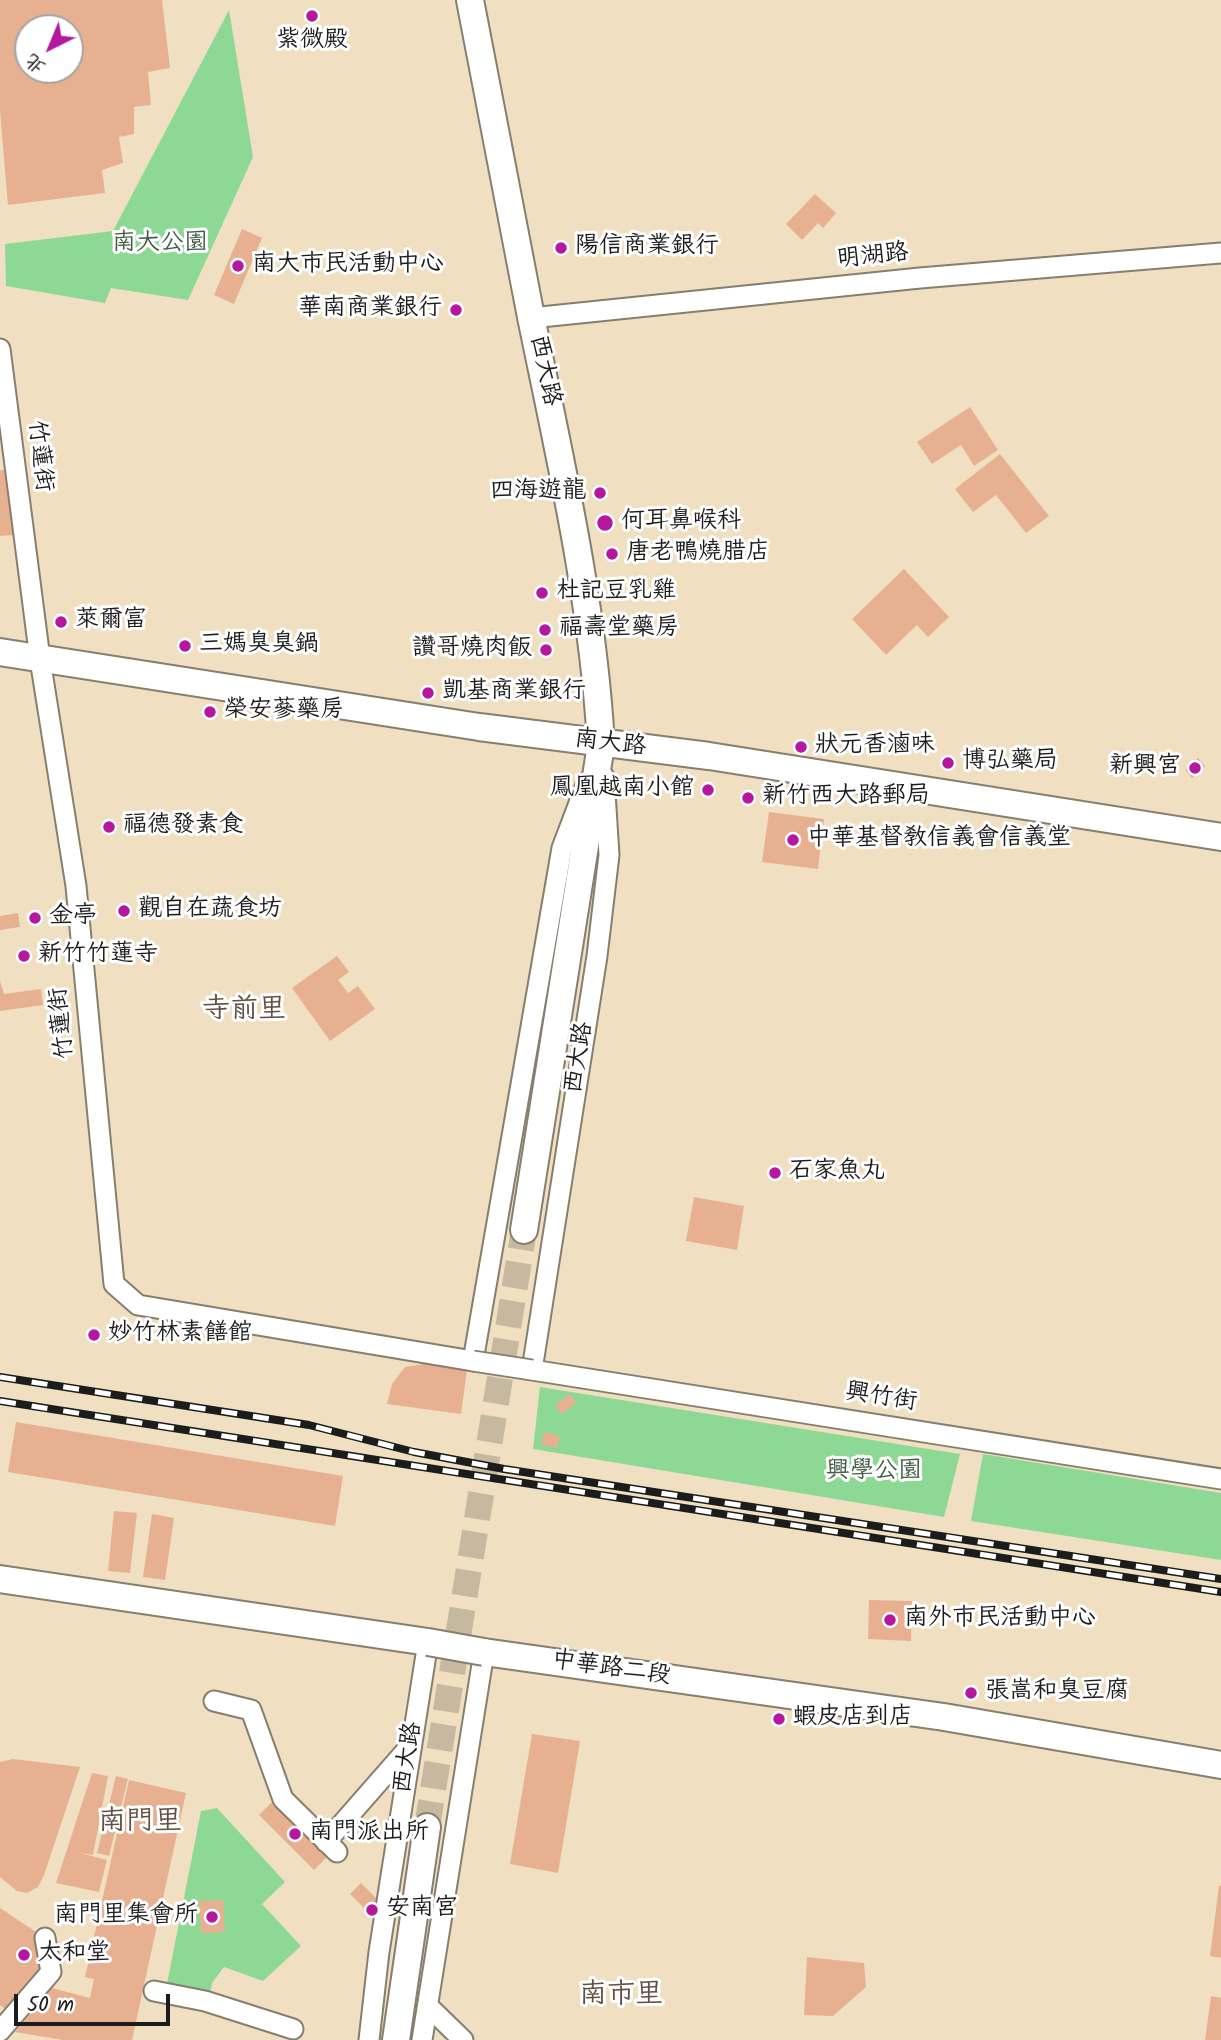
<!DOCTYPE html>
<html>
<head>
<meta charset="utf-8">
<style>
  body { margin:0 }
  #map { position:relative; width:1221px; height:2040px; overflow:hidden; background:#f0e0c1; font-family:Kalam,"LXGW WenKai TC",sans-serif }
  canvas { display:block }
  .north { position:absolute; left:14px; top:14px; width:70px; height:70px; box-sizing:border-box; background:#fff; border:2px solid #a4a4a4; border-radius:50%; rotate:223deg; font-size:19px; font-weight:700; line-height:28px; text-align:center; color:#1c1c1c }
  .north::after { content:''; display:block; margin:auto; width:24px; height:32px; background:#b5179e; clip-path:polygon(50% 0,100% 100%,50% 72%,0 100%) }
  .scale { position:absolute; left:14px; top:1994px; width:156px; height:32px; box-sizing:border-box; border:4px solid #1c1c1c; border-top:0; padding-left:9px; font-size:21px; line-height:24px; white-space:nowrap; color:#1c1c1c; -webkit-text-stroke:5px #fff; paint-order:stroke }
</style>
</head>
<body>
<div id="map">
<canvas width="1221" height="2040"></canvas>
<div class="north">北</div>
<div class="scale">50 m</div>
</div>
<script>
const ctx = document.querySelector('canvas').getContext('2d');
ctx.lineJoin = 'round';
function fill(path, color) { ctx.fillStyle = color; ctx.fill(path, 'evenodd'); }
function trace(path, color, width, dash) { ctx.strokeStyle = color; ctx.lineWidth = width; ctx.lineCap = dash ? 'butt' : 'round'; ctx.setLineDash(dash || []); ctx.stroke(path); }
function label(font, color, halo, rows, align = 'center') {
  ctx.font = font + ' Kalam,"LXGW WenKai TC",sans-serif'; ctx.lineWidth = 6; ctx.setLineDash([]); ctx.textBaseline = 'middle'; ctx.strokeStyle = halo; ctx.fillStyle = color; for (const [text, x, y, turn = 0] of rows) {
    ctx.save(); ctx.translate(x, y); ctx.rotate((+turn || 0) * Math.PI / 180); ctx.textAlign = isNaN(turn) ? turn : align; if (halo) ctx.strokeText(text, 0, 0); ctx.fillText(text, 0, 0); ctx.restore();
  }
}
fill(new Path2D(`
  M229,10l24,147 -65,143 -77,-12 -6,15 -99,-17 -1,-42 108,-13z
  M540,1387l420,67 -16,63 -411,-68z
  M983,1454l238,39v67l-250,-39z
  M217,1808l68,74 -23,22 39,42 -38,35 -39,-14 -12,16 -3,15 -43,-9 35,-178z`), '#8ed895');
fill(new Path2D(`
  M0,0h162l8,68 -22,4 3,33 -17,2v27l-15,3 4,26 -21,7 3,23 -97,12 -8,-94zM28,28h42v42h-42z
  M815,194l21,19 -13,15 -5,-5 -16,17 -16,-16z
  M242,229l20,9 -28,66 -20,-9z
  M970,407l28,43 -24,16 -13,-21 -29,19 -15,-22z
  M1000,454l49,62 -23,17 -30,-38 -23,17 -18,-23z
  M0,470h8l5,65 -13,1z
  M904,569l45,48 -21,20 -11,-12 -31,30 -34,-36z
  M1198,758l7,8 -13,12 -7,-8z
  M769,812l55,7 -6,50 -56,-7z
  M29 918a6 6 0 1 1 12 0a6 6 0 1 1-12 0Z
  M18,913l2,14 -20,3v-14z
  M337,956l12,16 -11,8 10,13 10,-7 17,23 -45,32 -38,-53z
  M0,981l4,13 37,-5 2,16 -43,6z
  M694,1197l50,9 -7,44 -51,-9z
  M424,1364l43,6 -6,44 -74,-10 5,-20 13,-17z
  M570,1394l6,9 -15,11 -6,-9z
  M16,1422l327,54 -8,50 -327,-54z
  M544,1432l16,4 -3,12 -16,-3z
  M114,1511l23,2 -7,60 -22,-2z
  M152,1514l22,4 -9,62 -22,-3z
  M869,1600l43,1 -1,40 -43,-2z
  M532,1734l48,7 -22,132 -48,-9z
  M13,1759l67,8 -36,108 -6,12 -11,6 -10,-2 -17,-14v-115z
  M92,1773l16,3 -15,79 -13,-2 27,7 -8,32 -43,-9z
  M116,1776l12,3 -19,77 -12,-3z
  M129,1780l57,13 -54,247h-69l-48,-8 37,-44 38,10 4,-19 -9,-2z
  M277,1797l55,55 -18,18 -55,-55z
  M361,1883l18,18 -3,19 -26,-26z
  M1219,1886h2v72l-11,-2z
  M223,1900l2,32 -24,1 -2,-32z
  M0,1908l45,30 6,34 -38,44 -13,-11z
  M807,1957l57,6 2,24 -33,29 -29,-1z
  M1211,1996l10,2v42h-16z`), '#e7b191');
trace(new Path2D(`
  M427,1827l97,-597`), '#c6b9a0', 26, [26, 13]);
const street = new Path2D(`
  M531,318l389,-40 301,-25
  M0,349l40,310 36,227 38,398 24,21 335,56 89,-513 25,-66
  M604,777l5,78 -12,101 -65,414 689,109
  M214,1701l37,9 32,89 54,53
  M326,1842l85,-97
  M154,1991l51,10 88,28
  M428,2006l35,34
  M0,2031l51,-59 -6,-34
  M369,2040l10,-88 49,-310
  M422,2040l62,-388`);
const secondary = new Path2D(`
  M470,0c20,106 40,212 61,317 29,142 62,283 70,428l-77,485
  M0,652l479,75 230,29 512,81
  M0,1579l428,63
  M484,1652l460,65 277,48
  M396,2040l31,-213`);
trace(street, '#867e6e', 23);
trace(secondary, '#867e6e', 30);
trace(street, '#fff', 19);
trace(secondary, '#fff', 26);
const rail = new Path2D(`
  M0,1377l309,48 105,27 90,17 717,110
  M0,1401l1221,191`);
trace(rail, '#1c1c1c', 8);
trace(rail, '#fff', 5, [16]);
const streetBridge = new Path2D(`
  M473,1361l59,9`);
const secondaryBridge = new Path2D(`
  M428,1642l56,10`);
trace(streetBridge, '#867e6e', 23, []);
trace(secondaryBridge, '#867e6e', 30, []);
trace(streetBridge, '#fff', 19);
trace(secondaryBridge, '#fff', 26);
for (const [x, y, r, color] of [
  [312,16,7,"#b5179e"],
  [561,248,7,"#b5179e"],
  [238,266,7,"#b5179e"],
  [456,310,7,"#b5179e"],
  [600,493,7,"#b5179e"],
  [605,523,9,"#b5179e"],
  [612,554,7,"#b5179e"],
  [542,593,7,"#b5179e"],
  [61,622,7,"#b5179e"],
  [545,630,7,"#b5179e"],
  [185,646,7,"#b5179e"],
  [546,650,7,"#b5179e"],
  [428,693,7,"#b5179e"],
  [210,712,7,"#b5179e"],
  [801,747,7,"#b5179e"],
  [948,763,7,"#b5179e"],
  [1195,768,7,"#b5179e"],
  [708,790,7,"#b5179e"],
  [748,798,7,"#b5179e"],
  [109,827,7,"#b5179e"],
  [793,840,7,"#b5179e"],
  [124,911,7,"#b5179e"],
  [35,918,7,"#b5179e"],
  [24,956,7,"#b5179e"],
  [775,1173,7,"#b5179e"],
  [94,1335,7,"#b5179e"],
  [890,1620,7,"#b5179e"],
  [971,1693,7,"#b5179e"],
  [779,1719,7,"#b5179e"],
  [295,1834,7,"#b5179e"],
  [372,1910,7,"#b5179e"],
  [212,1917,7,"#b5179e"],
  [24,1955,7,"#b5179e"]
]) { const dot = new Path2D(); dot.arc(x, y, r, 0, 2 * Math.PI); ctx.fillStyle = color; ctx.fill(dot); trace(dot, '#fff', 2.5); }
label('24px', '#1c1c1c', '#fff', [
  ["紫微殿",312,42,"center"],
  ["陽信商業銀行",575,248],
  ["南大市民活動中心",252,266],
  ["華南商業銀行",442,310,"right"],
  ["四海遊龍",586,493,"right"],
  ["何耳鼻喉科",621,523],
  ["唐老鴨燒腊店",626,554],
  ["杜記豆乳雞",556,593],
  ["萊爾富",75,622],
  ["福壽堂藥房",559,630],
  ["三媽臭臭鍋",199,646],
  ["讚哥燒肉飯",532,650,"right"],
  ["凱基商業銀行",442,693],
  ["榮安蔘藥房",224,712],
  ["狀元香滷味",815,747],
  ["博弘藥局",962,763],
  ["新興宮",1181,768,"right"],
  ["鳳凰越南小館",694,790,"right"],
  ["新竹西大路郵局",762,798],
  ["福德發素食",123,827],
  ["中華基督教信義會信義堂",807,840],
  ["觀自在蔬食坊",138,911],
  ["金亭",49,918],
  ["新竹竹蓮寺",38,956],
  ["石家魚丸",789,1173],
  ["妙竹林素饍館",108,1335],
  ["南外市民活動中心",904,1620],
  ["張嵩和臭豆腐",985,1693],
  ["蝦皮店到店",793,1719],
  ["南門派出所",309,1834],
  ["安南宮",386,1910],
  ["南門里集會所",198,1917,"right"],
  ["太和堂",38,1955]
], 'left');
label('24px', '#445e46', '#fff', [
  ["南大公園",160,245],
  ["興學公園",874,1473]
]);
label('24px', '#1c1c1c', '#fff', [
  ["明湖路",873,258,-6],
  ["西大路",543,371,78],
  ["竹蓮街",38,456,83],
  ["南大路",610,745,7],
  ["竹蓮街",64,1023,-96],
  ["西大路",581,1058,-81],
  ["興竹街",881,1399,9],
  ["中華路二段",611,1670,8],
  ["西大路",410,1758,-81]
]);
label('28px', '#635045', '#fff', [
  ["寺前里",244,1012],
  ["南門里",140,1824],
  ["南市里",621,1997]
]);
</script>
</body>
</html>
